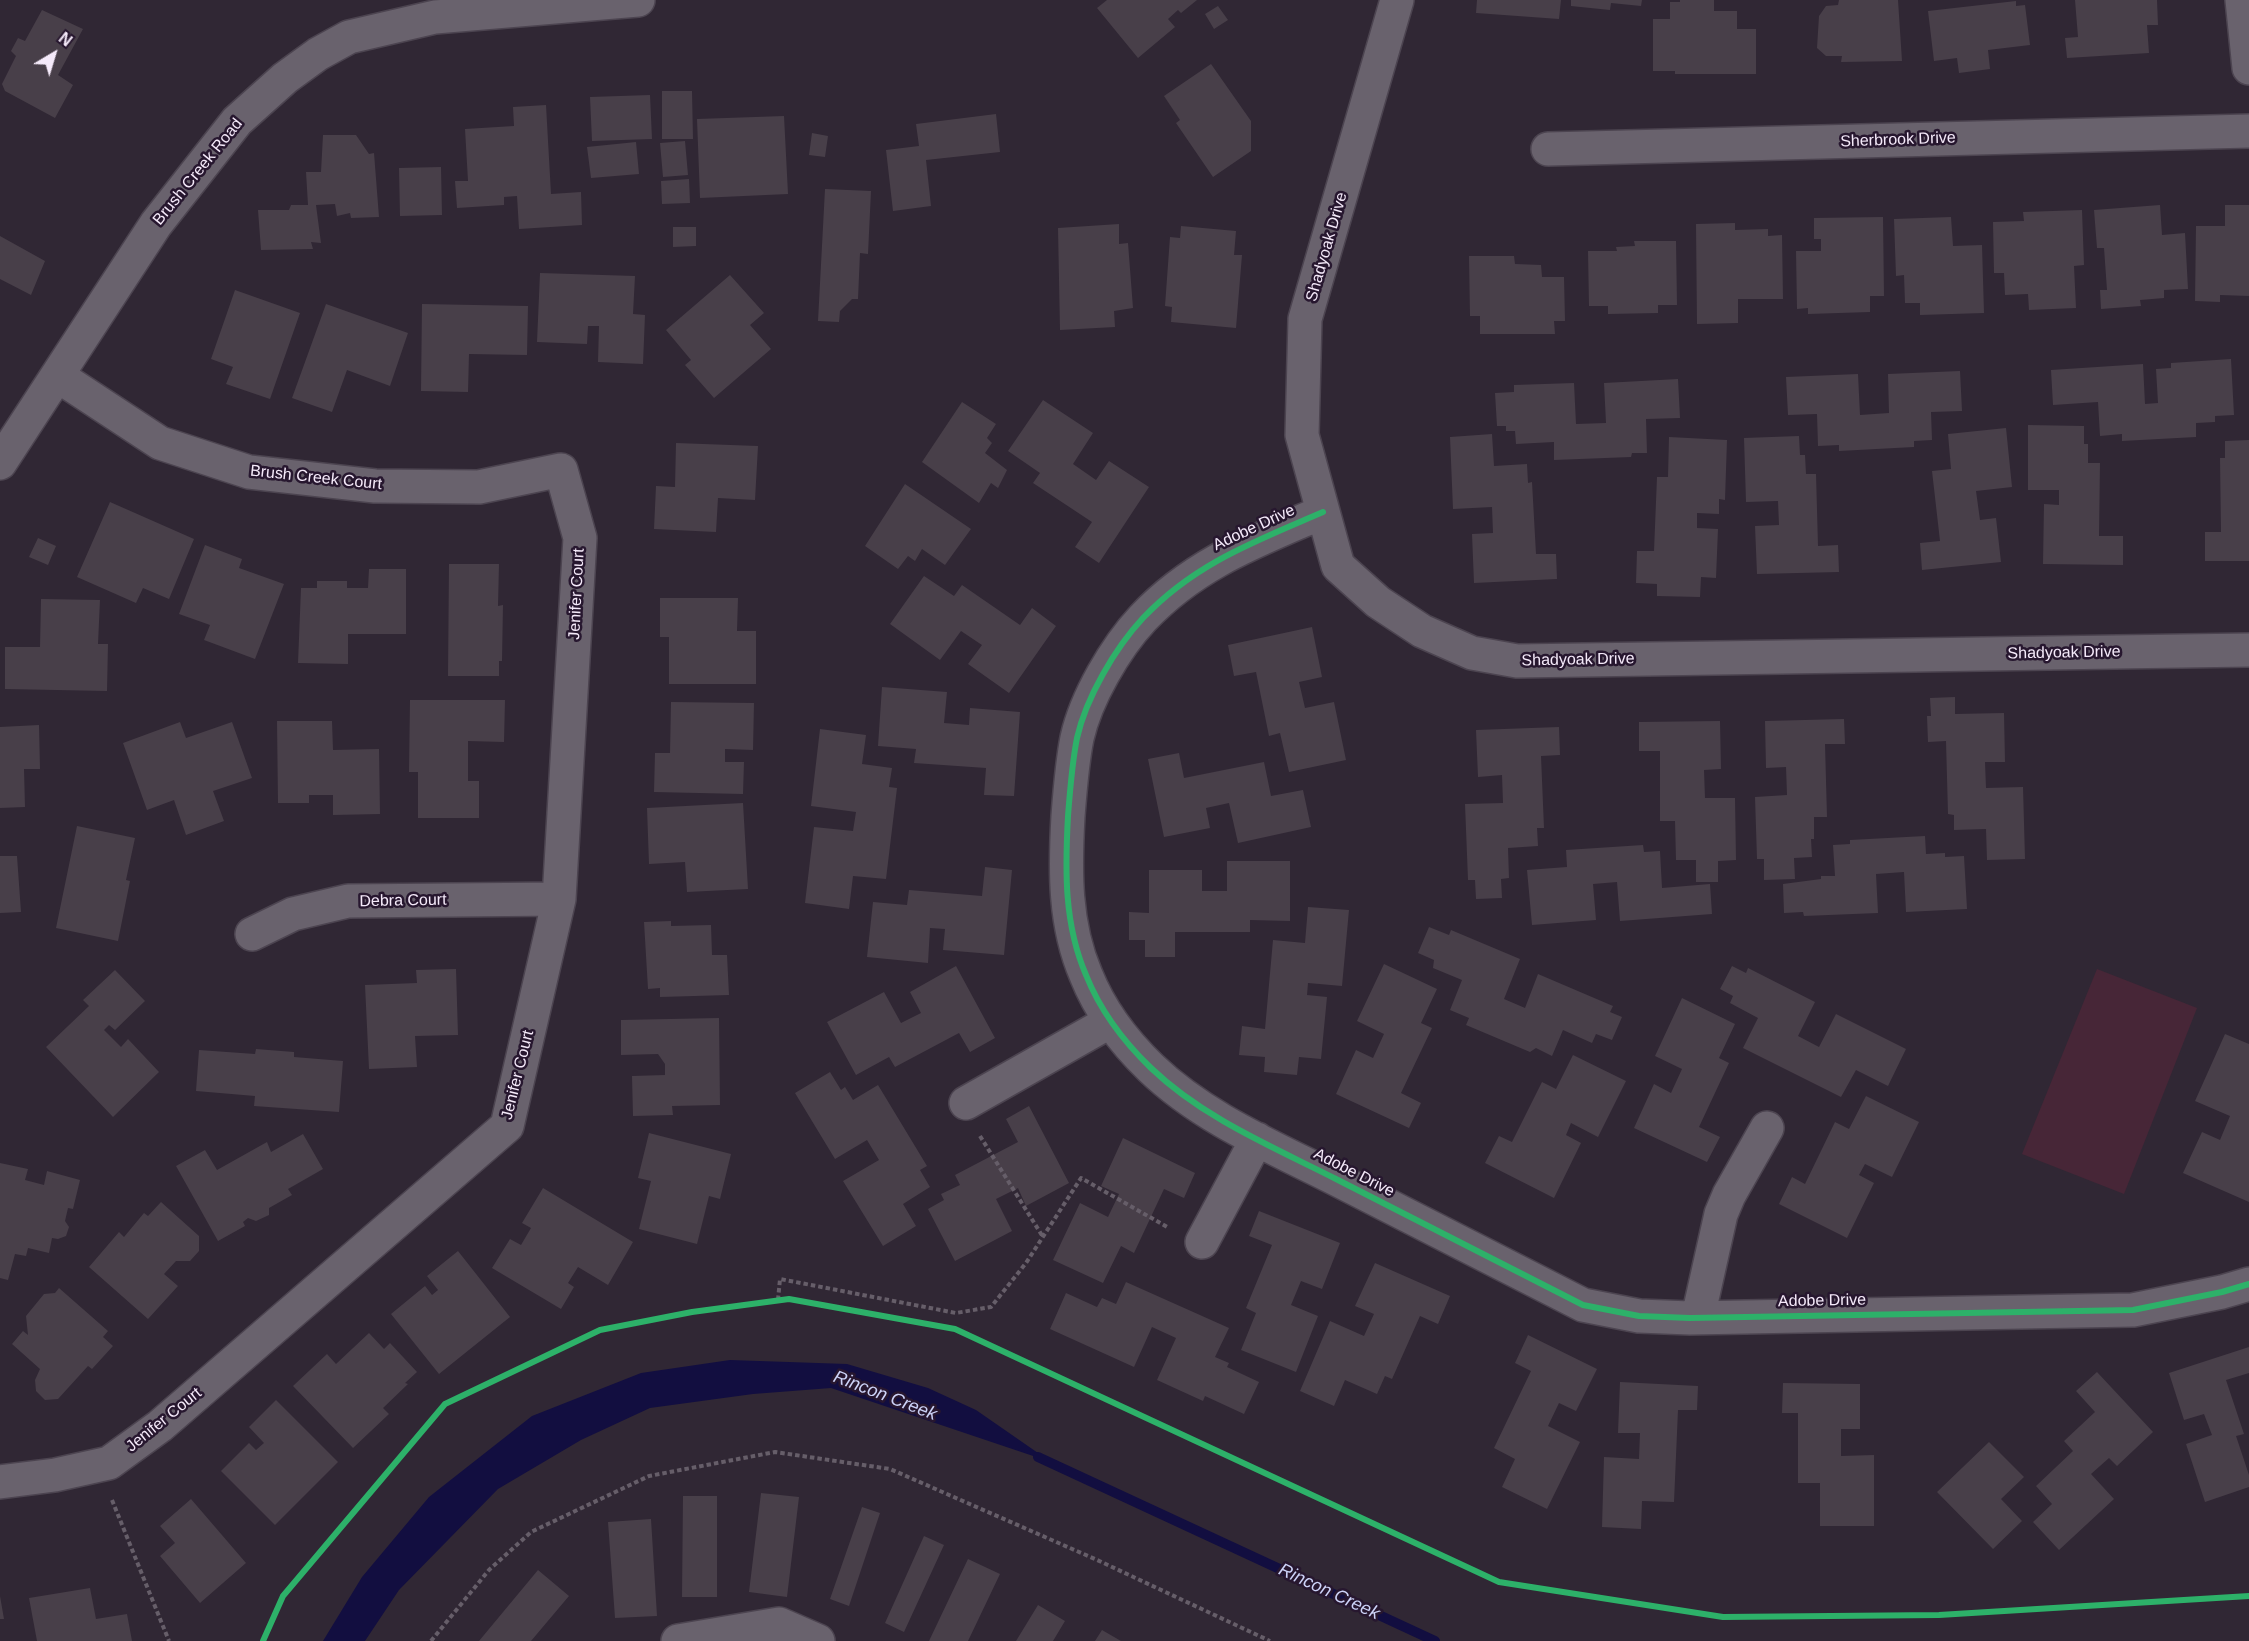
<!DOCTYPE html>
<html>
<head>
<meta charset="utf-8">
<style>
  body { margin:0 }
  #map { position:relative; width:2249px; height:1641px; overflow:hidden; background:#302734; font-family:Helvetica,sans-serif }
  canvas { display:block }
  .north { position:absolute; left:24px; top:24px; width:60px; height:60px; -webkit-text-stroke:4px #27172f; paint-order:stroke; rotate:38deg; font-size:16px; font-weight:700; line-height:24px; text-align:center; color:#f5eafa }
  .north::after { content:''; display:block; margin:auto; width:21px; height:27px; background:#f5eafa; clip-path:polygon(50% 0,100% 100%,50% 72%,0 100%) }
</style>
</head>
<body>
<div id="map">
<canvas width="2249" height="1641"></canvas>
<div class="north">N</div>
</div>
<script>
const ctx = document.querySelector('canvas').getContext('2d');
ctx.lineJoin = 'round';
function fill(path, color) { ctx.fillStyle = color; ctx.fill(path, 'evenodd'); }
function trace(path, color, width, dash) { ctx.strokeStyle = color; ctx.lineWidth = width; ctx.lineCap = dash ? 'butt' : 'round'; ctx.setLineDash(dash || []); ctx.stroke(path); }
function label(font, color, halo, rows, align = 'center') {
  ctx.font = font + ' Helvetica,sans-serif'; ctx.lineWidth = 5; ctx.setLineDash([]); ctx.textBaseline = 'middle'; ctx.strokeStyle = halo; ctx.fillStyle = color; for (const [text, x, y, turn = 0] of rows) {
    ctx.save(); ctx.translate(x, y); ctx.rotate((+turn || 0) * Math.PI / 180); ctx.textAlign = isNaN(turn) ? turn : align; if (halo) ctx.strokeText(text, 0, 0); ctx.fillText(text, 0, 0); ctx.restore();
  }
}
fill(new Path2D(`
  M2097,969l100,39 -73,186 -102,-40z`), '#472637');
fill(new Path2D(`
  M730,1360l117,4 81,24 48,22 75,52 -220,-74 -78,6 -103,14 -69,32 -83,49 -99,101 -34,51h-42l39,-64 67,-80 103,-81 109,-43z`), '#120e40');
trace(new Path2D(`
  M1038,1457l397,184`), '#120e40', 10);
fill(new Path2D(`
  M1107,0h90l-16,13 -3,-3 -10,9 7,8 -37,31 -41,-50z
  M1477,0h84l-2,19 -83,-6z
  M1571,0h71l-1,6 -30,-3 -1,7 -39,-4z
  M1680,0h34v11h23v18h19v45h-81v-3h-22v-52h17v-17h10z
  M1839,0h59l4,61 -61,1 1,-6h-16l-9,-8 2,-32 7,-10 12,-1z
  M2075,0h82l1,25h-11l2,28 -82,5 -2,-20 13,-1z
  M2016,1v5l9,-1 5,40 -42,5 2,19 -31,4 -2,-15 -23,3 -6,-50z
  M1218,6l10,14 -14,9 -9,-15z
  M42,10l41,19 -25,46 15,10 -18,33 -50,-27 -3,-7 14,-28 -5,-5 7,-13 7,3z
  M1211,64l40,57v30l-38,26 -37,-54 4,-3 -16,-24z
  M662,91h30l1,48h-31z
  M650,95l2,44 -60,2 -2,-44z
  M546,105l5,89 30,-2 1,33 -63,4 -2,-33 -13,1v8l-47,3 -2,-27h13l-3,-52 49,-3 -1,-19z
  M996,114l4,38 -74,8 5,46 -38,5 -7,-61 33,-4 -3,-22z
  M784,116l4,78 -88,4 -3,-79z
  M812,133l16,3 -3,21 -16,-2z
  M323,135h33l13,19 5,-1 5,64 -28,1 -1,-5 -13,3 -2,-12 -19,1 5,38 -10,-1 2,7 -52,1 -3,-40h31l2,-5h17l-2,-33h15z
  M685,141l3,34 -25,2 -3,-34z
  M636,142l3,32 -48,4 -4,-31z
  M441,167l1,48 -42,1 -1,-48z
  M689,179l1,24 -28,1 -1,-23z
  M825,189l46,2 -3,63 -8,-1 -2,46h-6l-12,12 -1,11 -21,-1z
  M2160,205l2,30 23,-2 3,56 -24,1v8l-24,2 1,6 -40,3 -1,-19h7l-3,-42h-7l-3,-38z
  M2225,205h24v91l-29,-1v7l-25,-1 1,-75h29z
  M2082,210l2,55 -10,1 2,42 -47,2 -1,-16 -23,1 -1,-22h-10l-1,-51 31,-1 -1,-9z
  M1883,217l1,79h-14v16l-62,2v-6l-11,1 -1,-58h25v-12h-7v-21z
  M1951,217l2,29 29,-1 2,68 -64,2v-12h-15l-1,-28 -8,1 -2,-57z
  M1735,223v7l33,-1v7l14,-1 1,64h-45v24l-41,1 -1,-100z
  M1119,224v20l9,-1 5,65 -19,3 1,16 -55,3 -2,-102z
  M1181,226l55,5 -2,24h8l-6,73 -65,-6 1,-15 -7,-1 5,-69 10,1z
  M673,227h23v19l-23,1z
  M0,236l45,25 -14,34 -31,-16z
  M1634,241h42l1,64h-19v8l-50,1v-8h-19l-1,-55h29l-1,-4 19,-1z
  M1469,256h45l1,8 26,1 1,12h22l1,44h-11l1,13h-75v-18h-10z
  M540,273l95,3 -2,38 12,1 -2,49 -45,-2 1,-36h-11l-1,18 -50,-2z
  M730,275l34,38 -14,12 21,24 -57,49 -29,-33 6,-5 -25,-30z
  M235,290l65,23 -30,86 -44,-15 7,-17 -22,-8z
  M326,304l82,29 -18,53 -43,-16 -15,42 -40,-14z
  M422,304l106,2 -1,49 -58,-1 -1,38 -47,-1z
  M2231,359l3,56 -19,1v6l-19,1v14l-74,4v-7l-22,2 -2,-34 -45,3 -2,-35 92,-6 2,40 13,-1 -2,-34 15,-1v-5z
  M1960,371l2,40 -31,1 1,28 -18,1v6l-75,4v-6l-21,1 -1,-32 -29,1 -2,-38 72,-3 2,41 29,-2 -1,-39z
  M1678,379l2,39 -34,1 1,34h-15l-1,4 -77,3v-18l-38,2 -1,-13h-9v-5h-9l-2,-33 19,-1v-7l60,-2 2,41 30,-1 -2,-40z
  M1043,400l50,33 -20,31 23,16 13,-19 40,26 -50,76 -24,-16 17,-25 -59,-39 7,-10 -32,-22z
  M962,402l34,22 -9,14 5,5 -7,10 22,17 -9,18 -7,-5 -12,20 -57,-41z
  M2028,425l56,1v18h4v19h12l-1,73h24v29l-80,-1 1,-60 15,1v-15h-31z
  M2006,428l6,59 -36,4 4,29 16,-2 5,44 -79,8 -2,-27 20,-2 -8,-70 19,-2 -3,-35z
  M1492,434l2,32 33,-2 1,19 4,-1 4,72h20l1,25 -83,4 -2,-49 21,-1 -1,-26 -39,2 -3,-72z
  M1799,436l1,19h5l1,19h10l2,72 20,-1 1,27 -82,2 -2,-48 24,-1 -1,-24 -32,1 -2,-64z
  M1669,437l58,3 -2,60 -6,-1v15l-22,-1v15l21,1 -2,49 -15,-1 -1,20 -43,-1v-12l-21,-1 1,-32h17l3,-74h11z
  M2249,440v121h-44v-29h16l-1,-74h5v-17z
  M676,443l82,3 -3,54 -37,-2 -2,34 -62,-3 2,-43 19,1z
  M905,484l66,45 -26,36 -23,-16 -7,12 -7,-5 -10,13 -33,-23z
  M110,502l84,37 -25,60 -26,-11 -7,15 -59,-26z
  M38,538l18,8 -8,19 -19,-8z
  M205,545l37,14 -3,9 45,16 -29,75 -51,-19 6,-15 -31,-11z
  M449,564h50l-1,42 5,-1 -1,56h-3v15h-51z
  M369,569h37v65h-58v30l-50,-1 3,-75h16v-7h30v7h21z
  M924,576l30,20 8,-11 58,40 12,-17 24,18 -47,67 -41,-29 14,-19 -21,-14 -21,29 -50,-36z
  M660,598h78l-1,33h19v53h-87v-47h-9z
  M41,599l59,1 -2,44h10l-1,47 -102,-2v-42h35z
  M1312,627l10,50 -23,5 6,26 29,-6 12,58 -57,12 -9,-39 -11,3 -13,-64 -22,4 -6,-31z
  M882,687l65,5 -3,31 25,2 1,-17 50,4 -6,84 -30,-1 2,-27 -72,-5 2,-14 -38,-3z
  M1955,697v17l49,-1 1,49h-20l1,26 37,-1 2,72 -38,1 -1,-31 -32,1v-15l-6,-1 -2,-73 -18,1 -1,-26h4l-1,-18z
  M410,700h95l-1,42 -36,-1v40h11v37h-61v-46h-9z
  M671,702l83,1 -1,47 -28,-1v13h19l-1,32 -89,-2 1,-39h15z
  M1844,719l1,25h-20l2,73h-13v22h-3l1,18 -18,1 1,21 -31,1v-21h-7l-2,-62 32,-2 -1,-28 -20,1 -1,-47z
  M277,721h55l1,29 46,-1 1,65 -47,1v-20h-24v8h-31z
  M1720,721l1,48 -17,1 1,28h30l1,62 -18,1v21h-22v-22h-20l-1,-39h-15v-70h-21v-29z
  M180,722l6,16 46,-16 20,56 -39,13 11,30 -38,14 -12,-35 -27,10 -24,-67z
  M39,725l1,44h-16l1,38 -25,1v-81z
  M1559,727l1,28 -19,1 3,72h-7l1,18 -30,2 1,30 -8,1 1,19 -26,1 -1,-19h-7l-3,-76 38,-1 -1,-28 -24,2 -2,-47z
  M820,729l46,6 -4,29 30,4 -3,19 8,1 -11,91 -33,-3 -4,33 -44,-6 9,-76 39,4 3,-19 -45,-6z
  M1179,753l5,25 80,-16 7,34 32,-6 8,37 -73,16 -9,-40 -23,5 4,20 -46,9 -16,-78z
  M743,803l5,86 -61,3 -2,-30 -36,2 -2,-56z
  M77,826l58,12 -9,42 4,1 -12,60 -62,-13z
  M1925,836l1,18 19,-1v4l19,-1 3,53 -61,3 -2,-40 -28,2 2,39 -74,3 -1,-4 -19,1 -1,-29 38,-5v-3h14l-2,-31 17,-1v-4z
  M1643,845l1,7 16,-1 2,37 48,-4 2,30 -92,7 -3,-39 -24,2 3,36 -64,5 -5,-55 40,-3 -1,-17z
  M0,856h17l4,56 -21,1z
  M1227,861h63v60l-40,-1v12h-75v25h-30v-17h-16v-28l20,1v-43h53v21h25z
  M985,867l27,3 -8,85 -61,-5 2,-21 -15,-1 -2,35 -61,-6 6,-55 34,3 2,-15 73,6z
  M1308,907l41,3 -7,76 -34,-3 -1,12 20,2 -6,62 -22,-2 -2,18 -33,-3 1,-15 -26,-2 3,-29 23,3 8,-89 32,3z
  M671,921v5l40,-1 1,30h15l2,40 -69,2v-9l-12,1 -4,-67z
  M1429,927l20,8 2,-5 69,29 -16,40 21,9 13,-34 75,32 -3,6 12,5 -10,23 -16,-6 -4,9 -29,-13 -11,26 -16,-8 -6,4 -64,-27 3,-7 -19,-8 12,-30 -29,-12 1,-8 -16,-7z
  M1384,964l53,25 -16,34 11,5 -31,65 20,10 -12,25 -73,-34 20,-44 17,8 11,-24 -27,-13z
  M956,966l39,72 -25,14 -11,-19 -64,34 -6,-10 -33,18 -29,-53 57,-30 17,31 20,-10 -11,-21z
  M1732,966l14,7 2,-5 67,34 -17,34 21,11 17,-33 70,35 -18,37 -32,-16 -15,27 -98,-49 15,-30 -28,-15 3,-7 -13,-7z
  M456,969l2,66 -43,1 2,31 -48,2 -4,-84 52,-2 -1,-13z
  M115,970l30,31 -30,29 -6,-5 -5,5 17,17 7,-8 31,33 -46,45 -67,-70 43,-41 -6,-6z
  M1682,998l53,26 -16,34 10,5 -30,64 21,10 -13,25 -73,-34 20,-44 17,9 11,-24 -27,-13z
  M719,1018l1,87 -48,1 1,9 -40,1 -1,-40 33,-1v-11l-7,-10 -37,1v-35z
  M2225,1034l24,10v158l-66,-29 19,-41 18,8 10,-24 -35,-15z
  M256,1049l38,3v5l49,4 -4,51 -85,-6 1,-10 -59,-5 3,-41 56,4z
  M1573,1055l53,26 -28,56 -27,-14 -5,12 15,8 -27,55 -69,-35 14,-27 13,6 30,-60 14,7z
  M830,1072l11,18 4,-3 8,13 25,-15 49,81 -7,4 10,17 -27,17 13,22 -33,20 -40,-65 36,-21 -12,-20 -32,19 -40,-66z
  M1866,1096l53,26 -27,55 -27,-13 -6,11 15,8 -27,55 -68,-34 13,-27 13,7 30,-62 14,7z
  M1029,1106l40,77 -43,23 -8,-18 -22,11 16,32 -57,30 -27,-52 16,-9 -3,-6 19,-9 -5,-10 63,-33 -12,-23z
  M649,1133l82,21 -11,45 -11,-3 -12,48 -58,-15 12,-48 -13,-3z
  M303,1134l20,35 -35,20 4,6 -23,13v7l-13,6 -8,-3 -5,4 2,4 -27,15 -42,-75 29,-16 12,20 50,-28 4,10z
  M1123,1138l72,35 -11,25 -20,-9 -30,64 -13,-7 -18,37 -50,-23 27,-57 28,14 11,-23 -18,-8z
  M0,1163l28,6 -3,11 19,5 3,-14 33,9 -7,29 -5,-1 -3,13 4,6 -3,9 -8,3 -6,-1 -3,15 -21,-5 -2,8 -11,-2 -7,26 -8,-2z
  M543,1188l90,54 -25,43 -30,-18 -10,16 6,4 -13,22 -69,-41 18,-29 11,6 10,-17 -9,-5z
  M161,1202l38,34v15l-9,10h-14l-12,13 14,12 -30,33 -59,-52 30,-35 5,5 20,-24 4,3z
  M1259,1211l81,32 -18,46 -21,-8 -10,24 27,11 -22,56 -55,-22 15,-37 -10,-5 26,-63 -23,-9z
  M458,1251l52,66 -71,57 -48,-60 34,-28 7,9 6,-5 -11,-14z
  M1375,1263l75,33 -12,28 -18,-8 -28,63 -7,-3 -8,18 -32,-14 -11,26 -34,-15 30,-70 34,15 10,-22 -19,-8z
  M1126,1282l103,46 -14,29 14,6 -2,4 32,15 -15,32 -39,-18 -2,5 -46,-21 19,-42 -24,-11 -18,40 -84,-38 16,-36 31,14 5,-9 14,6z
  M59,1288l49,43 -5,6 10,9 -21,23 -4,-3 -30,33 -13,1 -9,-9 -1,-11 5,-11 -28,-25 11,-13 5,4 -2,-19 18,-22 11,-1z
  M369,1333l15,16 6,-6 27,29 -12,11 3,1 -25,24 6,6 -36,34 -60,-62 34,-32 9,10z
  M1528,1335l69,34 -21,42 -17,-8 -11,23 32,16 -33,67 -45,-22 13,-28 -21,-11 37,-77 -16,-8z
  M2249,1347v26l-23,7 18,54 -8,2 13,39v12l-44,15 -19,-58 26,-9 -8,-21 -20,6 -15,-47z
  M2097,1372l56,60 -36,34 -8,-8 -18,16 23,25 -55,51 -26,-28 19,-18 -16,-18 37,-35 -9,-10 31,-29 -19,-21z
  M1620,1382l78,4 -1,24h-19l-4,92 -32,-1 -1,28 -39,-2 2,-70 35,2 1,-26h-22z
  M1783,1383l77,1v45h-19v27l33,-1v71h-54v-43h-22v-70h-16z
  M276,1400l62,62 -63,63 -54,-54 28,-28 7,7 8,-7 -15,-16z
  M1989,1442l35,35 -23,22 21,22 -29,28 -56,-57z
  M761,1493l38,4 -12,100 -38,-5z
  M683,1496h34v101h-35z
  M191,1499l55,64 -46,40 -40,-47 15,-13 -15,-17z
  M862,1507l18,6 -31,93 -19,-7z
  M651,1519l6,97 -42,2 -7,-96z
  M924,1536l20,9 -40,87 -19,-9z
  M968,1559l32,15 -32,67h-39z
  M538,1570l31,26 -38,45h-52z
  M90,1588l6,31 31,-5 5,27h-95l-8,-43z
  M0,1596l4,23h-4z
  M1038,1605l27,16 -12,20h-37z
  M1102,1630l19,11h-26z`), '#483f49');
const minor = new Path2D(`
  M1397,0l-92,319 -3,116 36,131 40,36 44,29 50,22 45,8 732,-11
  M2242,0l7,68
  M1548,149l701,-18
  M0,463l156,-239 81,-103 48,-43 33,-24 31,-17 86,-20 203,-17
  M1323,512c-67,29 -128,51 -180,106 -28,30 -57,80 -66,120 -5,25 -7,52 -9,78 -3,54 -4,108 18,159 14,35 38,67 65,93 52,50 122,79 185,111 82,42 164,84 247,126l56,11 51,2 443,-8 89,-18 27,-8
  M252,934l41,-20 55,-13 211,-2
  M966,1103l145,-82
  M1202,1242l55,-103
  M1698,1317l23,-103 8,-19 38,-67
  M0,1482l55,-7 54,-12 51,-37 347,-300 52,-227 21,-361 -19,-68 -82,17 -104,-1 -126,-14 -89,-29 -102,-67
  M678,1641l101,-17 39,17`);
trace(minor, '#4c4450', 36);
trace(new Path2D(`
  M980,1136l63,101
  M778,1300l2,-21 176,34 35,-6 35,-44 55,-85 88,50
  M112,1500l57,141
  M431,1641l58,-71 42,-38 118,-56 126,-24 115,17 205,90 175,82`), '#665e69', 4, [4.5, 3]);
trace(minor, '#69626d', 33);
trace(new Path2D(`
  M1323,512c-67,29 -128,51 -180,106 -28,30 -57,80 -66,120 -5,25 -7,52 -9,78 -3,54 -4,108 18,159 14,35 38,67 65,93 52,50 122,79 185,111 82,42 164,84 247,126l56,11 51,2 443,-8 89,-18 27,-8
  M263,1641l20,-45 162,-192 155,-74 92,-18 97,-13 166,30 544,253 224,35 216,-2 310,-19`), '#2db169', 6);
label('16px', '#f5eafa', '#27172f', [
  ["Sherbrook Drive",1898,140,-2],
  ["Brush Creek Road",198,172,-51],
  ["Shadyoak Drive",1327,247,-74],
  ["Brush Creek Court",316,478,6],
  ["Adobe Drive",1254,528,-25],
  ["Jenifer Court",577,594,-87],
  ["Shadyoak Drive",2064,653,-1],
  ["Shadyoak Drive",1578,660,-1],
  ["Debra Court",403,901,-1],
  ["Jenifer Court",518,1075,-76],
  ["Adobe Drive",1354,1173,27],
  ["Adobe Drive",1822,1301,-1],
  ["Jenifer Court",164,1420,-39]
]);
label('italic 18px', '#cdd3f8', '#27172f', [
  ["Rincon Creek",885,1396,21],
  ["Rincon Creek",1329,1592,25]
]);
</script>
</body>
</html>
